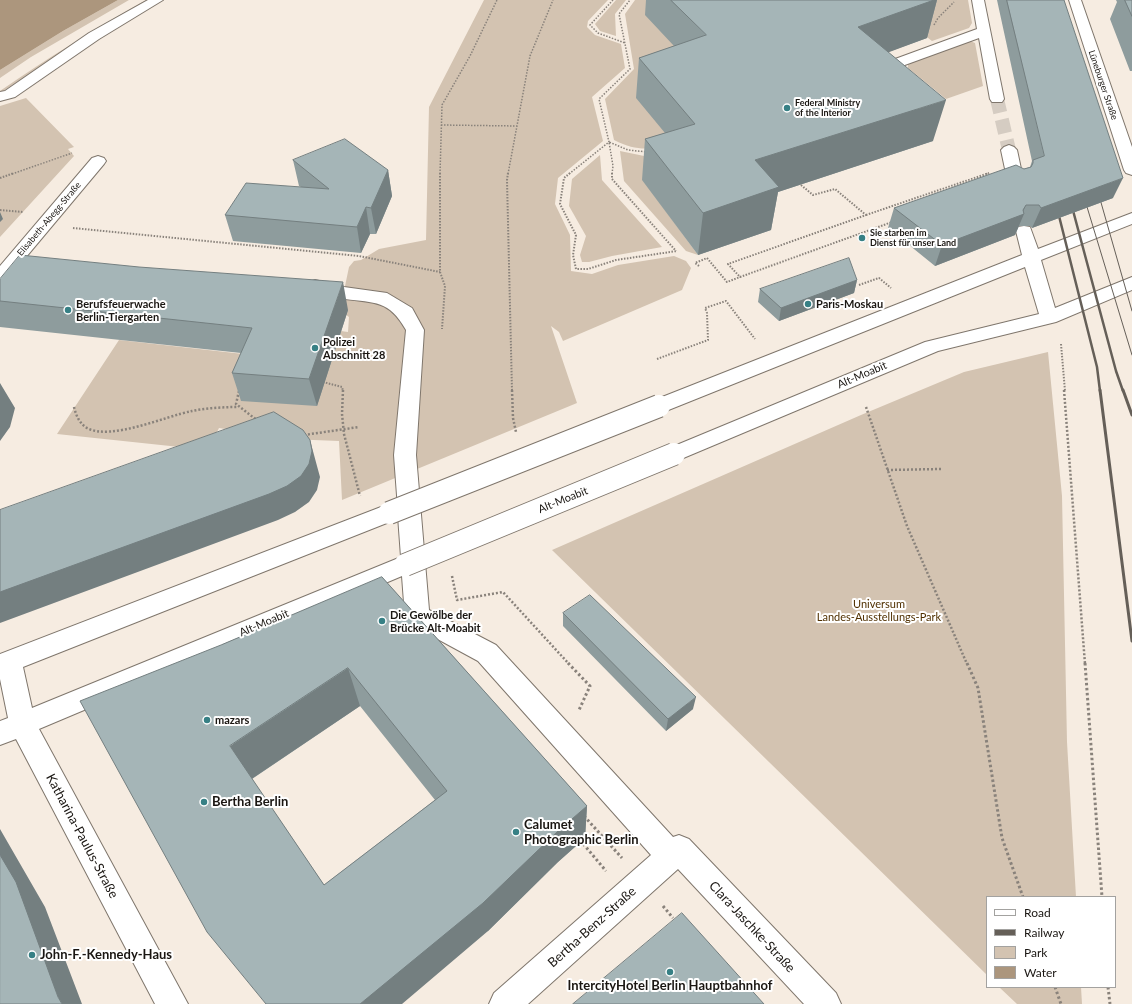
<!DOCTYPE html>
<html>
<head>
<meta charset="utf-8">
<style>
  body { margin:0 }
  #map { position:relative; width:1132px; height:1004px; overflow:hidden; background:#f6ece1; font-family:Lato,sans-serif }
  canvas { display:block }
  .legend { position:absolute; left:986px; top:896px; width:130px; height:92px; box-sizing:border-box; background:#fff; border:1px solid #a3a2a0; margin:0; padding:5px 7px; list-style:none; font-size:12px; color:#1a1612 }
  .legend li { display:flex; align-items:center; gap:8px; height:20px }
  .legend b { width:20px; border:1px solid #a3a2a0 }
</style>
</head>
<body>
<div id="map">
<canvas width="1132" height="1004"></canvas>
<ul class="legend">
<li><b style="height:5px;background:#fff"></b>Road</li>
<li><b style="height:5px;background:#655f58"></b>Railway</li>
<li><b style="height:11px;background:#d3c3b1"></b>Park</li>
<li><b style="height:11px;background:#ac967d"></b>Water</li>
</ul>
</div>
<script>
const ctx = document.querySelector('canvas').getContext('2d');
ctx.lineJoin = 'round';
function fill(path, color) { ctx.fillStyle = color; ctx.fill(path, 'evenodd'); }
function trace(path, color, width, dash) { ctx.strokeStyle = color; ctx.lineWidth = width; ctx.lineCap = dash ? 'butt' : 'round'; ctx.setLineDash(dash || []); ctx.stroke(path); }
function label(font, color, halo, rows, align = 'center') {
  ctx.font = font + ' Lato,sans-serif'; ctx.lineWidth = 4; ctx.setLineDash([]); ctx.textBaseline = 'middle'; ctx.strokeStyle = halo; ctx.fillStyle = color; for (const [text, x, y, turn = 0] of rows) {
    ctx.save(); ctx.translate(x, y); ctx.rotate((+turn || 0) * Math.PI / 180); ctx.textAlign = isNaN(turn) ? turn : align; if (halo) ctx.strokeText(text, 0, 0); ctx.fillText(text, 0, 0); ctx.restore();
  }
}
fill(new Path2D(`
  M118,0h11l-98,57 -31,21v-8l63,-39z
  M146,0h3l-59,35 -90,58v-2c48,-33 96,-63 146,-91z
  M484,0h124l-20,21 -1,6 8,8 26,9 4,24 -33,29 11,44 -45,37 -3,26 15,31 1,36 21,3 26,-9 56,-9 12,5 5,7 -9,22 -119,51 -4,-9 -8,-6 26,77 -235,97 -3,-59 -51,-2 -69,-11 -11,22 -151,-16 62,-94 142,16 80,-25 7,1 1,-15 -9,-7 9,-43 5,-6 7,-1 18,-11 47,-9 3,-133z
  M616,0h10l-11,14 1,22 -16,-5 -5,-7z
  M635,0h47l20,75 -28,70c-25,4 -36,7 -60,-5l-9,-41 29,-30 -9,-55z
  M879,0h89l4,23 -3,5 -37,13z
  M970,41l5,2 8,43 -37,13 -38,-31v-5z
  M26,98l48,49 -6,2 6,7 -74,81v-131z
  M620,151l29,6 -6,23 55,75 -12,-4 -62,-70z
  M600,155l2,25 60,67 -50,9 -23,6h-7l-2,-7 6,-19 -17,-30 3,-27z
  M1048,352l14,144 5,246 9,155h-89v78l-435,-425 309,-135 103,-43z
  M999,987h82l1,17h-65z`), '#d3c3b1');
fill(new Path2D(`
  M0,0h118l-55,31 -63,39z`), '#ac967d');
trace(new Path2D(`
  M997,99l12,51`), '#d5ccc2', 14, [14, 7]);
const minor = new Path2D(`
  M148,0h15l-64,39 -84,58 -15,4v-9l5,-1 84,-58z
  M972,0h12l20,99 -2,3h-10l-2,-3 -11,-61 -88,32 5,6 -2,3h-10l-10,-10 2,-3 101,-37z
  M1069,0h12l51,147v28l-6,-2 -2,-3z
  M1009,145l5,2 3,3 7,33 -2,3 -6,2 -6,-2 -2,-3 -7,-33 3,-3z
  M98,156l6,2 2,3 -2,3 -98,117 -6,2v-17l92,-108z
  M1132,213v11l-91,36 14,48 77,-31v13l-76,32 -118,29 -257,108 -7,3 -7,-3 -4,-5 4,-5 258,-107 114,-28 -14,-47 -359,144 -7,2 -7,-2 -3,-5 3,-5 370,-146 -6,-24 2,-4 6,-1 6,1 8,22z
  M315,280l29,7 43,6 25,15 12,22 -8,125 13,155 67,35 177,192 6,-2 10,4 147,154 5,11h-37l-126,-135 -150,135h-39l5,-11 157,-138 -173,-194 -70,-38 -3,-7 -3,-40 -363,153 149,275h-33l-139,-265 -16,6v-24l8,-3 -8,-39v-25l381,-147 8,-3 9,5 -4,-54 12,-125c-17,-30 -31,-27 -61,-31 -12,-2 -24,-6 -36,-9l-3,-4 3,-4zM398,516l3,41 -369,151 -9,-41 374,-148z`);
trace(minor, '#7f766c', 2);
trace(new Path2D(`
  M613,0l-23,25 8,8 27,10
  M934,25l4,-7 16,-16
  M441,125l76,1
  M12,174l60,-21
  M440,174l2,-69 28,-49 27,-56
  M508,174l22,-118 23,-56
  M569,174l40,-32 -10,-43 31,-30 -11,-55 11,-14
  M612,174l1,-8 -4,-24 19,8 19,2
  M986,174l3,-1`), '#89827b', 1.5, [1.5, 1.5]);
trace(new Path2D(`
  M440,173v99l5,14 -3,43
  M508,173l-1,7 5,211
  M570,173l-6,5 -4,26 16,31 -3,20 3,14h12l28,-9 61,-9
  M612,173v6l64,72
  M0,178l14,-5
  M801,185l12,10 22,-6 31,26 -138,49 12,13 152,-55
  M0,210l23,2
  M866,215l123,-42
  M73,228l286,28 81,16
  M699,266l-4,-3 12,-5 20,24 13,-5
  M859,285l20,-7 12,10
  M1061,344l4,47
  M657,359l51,-19 -1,-27 -2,-5 21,-7 29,38`), '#89827b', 2, [1.5, 1.5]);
trace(new Path2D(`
  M512,390l1,28 3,14
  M1064,390l21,274
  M239,391l-3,13 22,17
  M74,407c2,8 5,16 13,21 24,13 79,-12 105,-17 15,-3 31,-4 46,-4
  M866,407l41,119 60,138
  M304,435l55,-8
  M887,470l54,-1
  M452,576l5,24 46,-8 66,72`), '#89827b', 2.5, [2, 2]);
trace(new Path2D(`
  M568,663l22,23 -11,24
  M967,663l11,25 24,150 21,59
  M1085,663l17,234
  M584,816l38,42
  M580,840l26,31
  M663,906l10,12
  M1055,987l6,17
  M1108,987l2,17`), '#89827b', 3, [2.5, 2.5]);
fill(minor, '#fff');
trace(new Path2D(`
  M1098,192l34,119
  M1084,197l48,158`), '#655f58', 1);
trace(new Path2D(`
  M1071,203l45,168 7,20
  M1057,208l40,159 3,24`), '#655f58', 2.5);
trace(new Path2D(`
  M1100,390l32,251
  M1123,390l9,25`), '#655f58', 3);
const minorBridge = new Path2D(`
  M389,513l270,-107
  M405,565l269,-111`);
trace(minorBridge, '#7f766c', 24, []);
trace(new Path2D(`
  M323,382l19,5 1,4`), '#89827b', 2, [1.5, 1.5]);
trace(new Path2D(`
  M343,390l-1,24 2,20 16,62`), '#89827b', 2.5, [2, 2]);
trace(minorBridge, '#fff', 22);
fill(new Path2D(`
  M646,0h291l-10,38 -39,14 45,89 -155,51 -7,38 -73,25 -56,-75 3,-41 20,-6 -29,-35 3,-40 35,-12 -29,-31z
  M997,0h67l49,198 -81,30 -2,-2h-11l-4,9 -80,31 -47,-38 6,-20 136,-41 2,-6z
  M1116,0h16v71h-2l-20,-52 7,-17z
  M293,160l95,10 4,26 -16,38h-6l-9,19 -128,-12 -8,-26 76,-28 -2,-1z
  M0,279l348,31 -31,96 -76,-5 -9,-28 9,-20 -241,-26z
  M857,280l-3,13 -75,28 -21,-19 2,-13z
  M382,577l205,229 -2,32 -27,24 -70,69 -222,73 -45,-359zM360,706l75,94 -111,85 -72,-106z
  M563,613l130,96 -27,22 -103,-105z`), '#8e9c9d');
fill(new Path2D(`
  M934,0h3l-10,38 -78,29 9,-40z
  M946,100l-13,41 -155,51 -7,38 -73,25 5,-42 52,-53z
  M388,170l4,26 -16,38 -5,-26z
  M1123,178l-10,20 -81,30 9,-20z
  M1026,205l-4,9h2l-9,21 -80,31 7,-21z
  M366,207l4,27 -9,19 -4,-26z
  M0,212l3,7 -3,3z
  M857,280l-3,13 -75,28 2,-13z
  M343,282l5,28 -31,96 -8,-27z
  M0,383l15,25 -5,19 -10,14z
  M310,440l7,26 3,11 -3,13 -8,12 -14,10 -17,8 -278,103v-31z
  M348,668l12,38 -110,74 -20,-34z
  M696,697l-3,12 -27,22 2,-12z
  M587,806l-2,32 -27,24 -70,69 -86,73h-42z
  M0,829l45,78 37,97h-20l-4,-7 -58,-142z`), '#747f80');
const building = new Path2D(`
  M671,0h263l-76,27 88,73 -191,60 24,27 -76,26 -58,-74 50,-15 -56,-66 67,-23z
  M1007,0h57l59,178 -82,30 -2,-3h-13l-3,5 1,4 -82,31 -48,-37 122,-43 8,4 7,-2 2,-4v-3l11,-4z
  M1125,0h7v16z
  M345,139l43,31 -17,38 -5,-1 -9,20 -132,-12 21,-32 83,6 -36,-29z
  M20,255l119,12 204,15 -34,97 -77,-6 20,-45 -252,-27v-22z
  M849,258l8,22 -76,28 -21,-19z
  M274,412l29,18 7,10 2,11 -3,13 -8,12 -14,10 -18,8 -269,98v-82z
  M382,577l205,229 -29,25 -75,72 -123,101h-94l-59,-72 -127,-231 141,-56zM348,668l99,123 -123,94 -94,-139z
  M590,595l106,102 -28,22 -105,-106z
  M0,855l16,27 42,115 4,7h-62z
  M682,913l82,91h-191z`);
fill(building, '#a5b5b7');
trace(building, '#747f80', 1);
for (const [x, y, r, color] of [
  [787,108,4,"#378085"],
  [862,238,4,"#378085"],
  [808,304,4,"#378085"],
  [68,310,4,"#378085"],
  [315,348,4,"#378085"],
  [382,621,4,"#378085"],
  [207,720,4,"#378085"],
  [204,802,4,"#378085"],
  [516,832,4,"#378085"],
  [32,955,4,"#378085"],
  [670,972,4,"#378085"]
]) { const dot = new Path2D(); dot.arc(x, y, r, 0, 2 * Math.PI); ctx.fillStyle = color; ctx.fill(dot); trace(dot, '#fff', 1.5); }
label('9px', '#1a1612', '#fff', [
  ["Lüneburger Straße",1103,85,71],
  ["Elisabeth-Abegg-Straße",49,219,-50]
]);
label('bold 9px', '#1a1612', '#fff', [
  ["Federal Ministry",795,103],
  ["of the Interior",795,113],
  ["Sie starben im",870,233],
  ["Dienst für unser Land",870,243]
], 'left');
label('bold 11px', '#1a1612', '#fff', [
  ["Berufsfeuerwache",76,304],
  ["Berlin-Tiergarten",76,317],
  ["Paris-Moskau",816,304],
  ["Polizei",323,342],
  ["Abschnitt 28",323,355],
  ["Die Gewölbe der",390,615],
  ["Brücke Alt-Moabit",390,628],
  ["mazars",215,720]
], 'left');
label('11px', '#1a1612', '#fff', [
  ["Alt-Moabit",862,375,-23],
  ["Alt-Moabit",563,500,-22],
  ["Alt-Moabit",264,623,-23]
]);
label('11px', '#503000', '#fff', [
  ["Universum",879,604],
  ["Landes-Ausstellungs-Park",879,617]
]);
label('bold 13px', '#1a1612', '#fff', [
  ["Bertha Berlin",212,802],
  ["Calumet",524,825],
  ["Photographic Berlin",524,840],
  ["John-F.-Kennedy-Haus",40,955],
  ["IntercityHotel Berlin Hauptbahnhof",670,986,"center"]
], 'left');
label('13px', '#1a1612', '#fff', [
  ["Katharina-Paulus-Straße",82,836,62],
  ["Bertha-Benz-Straße",592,927,-42],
  ["Clara-Jaschke-Straße",752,927,47]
]);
</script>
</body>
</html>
